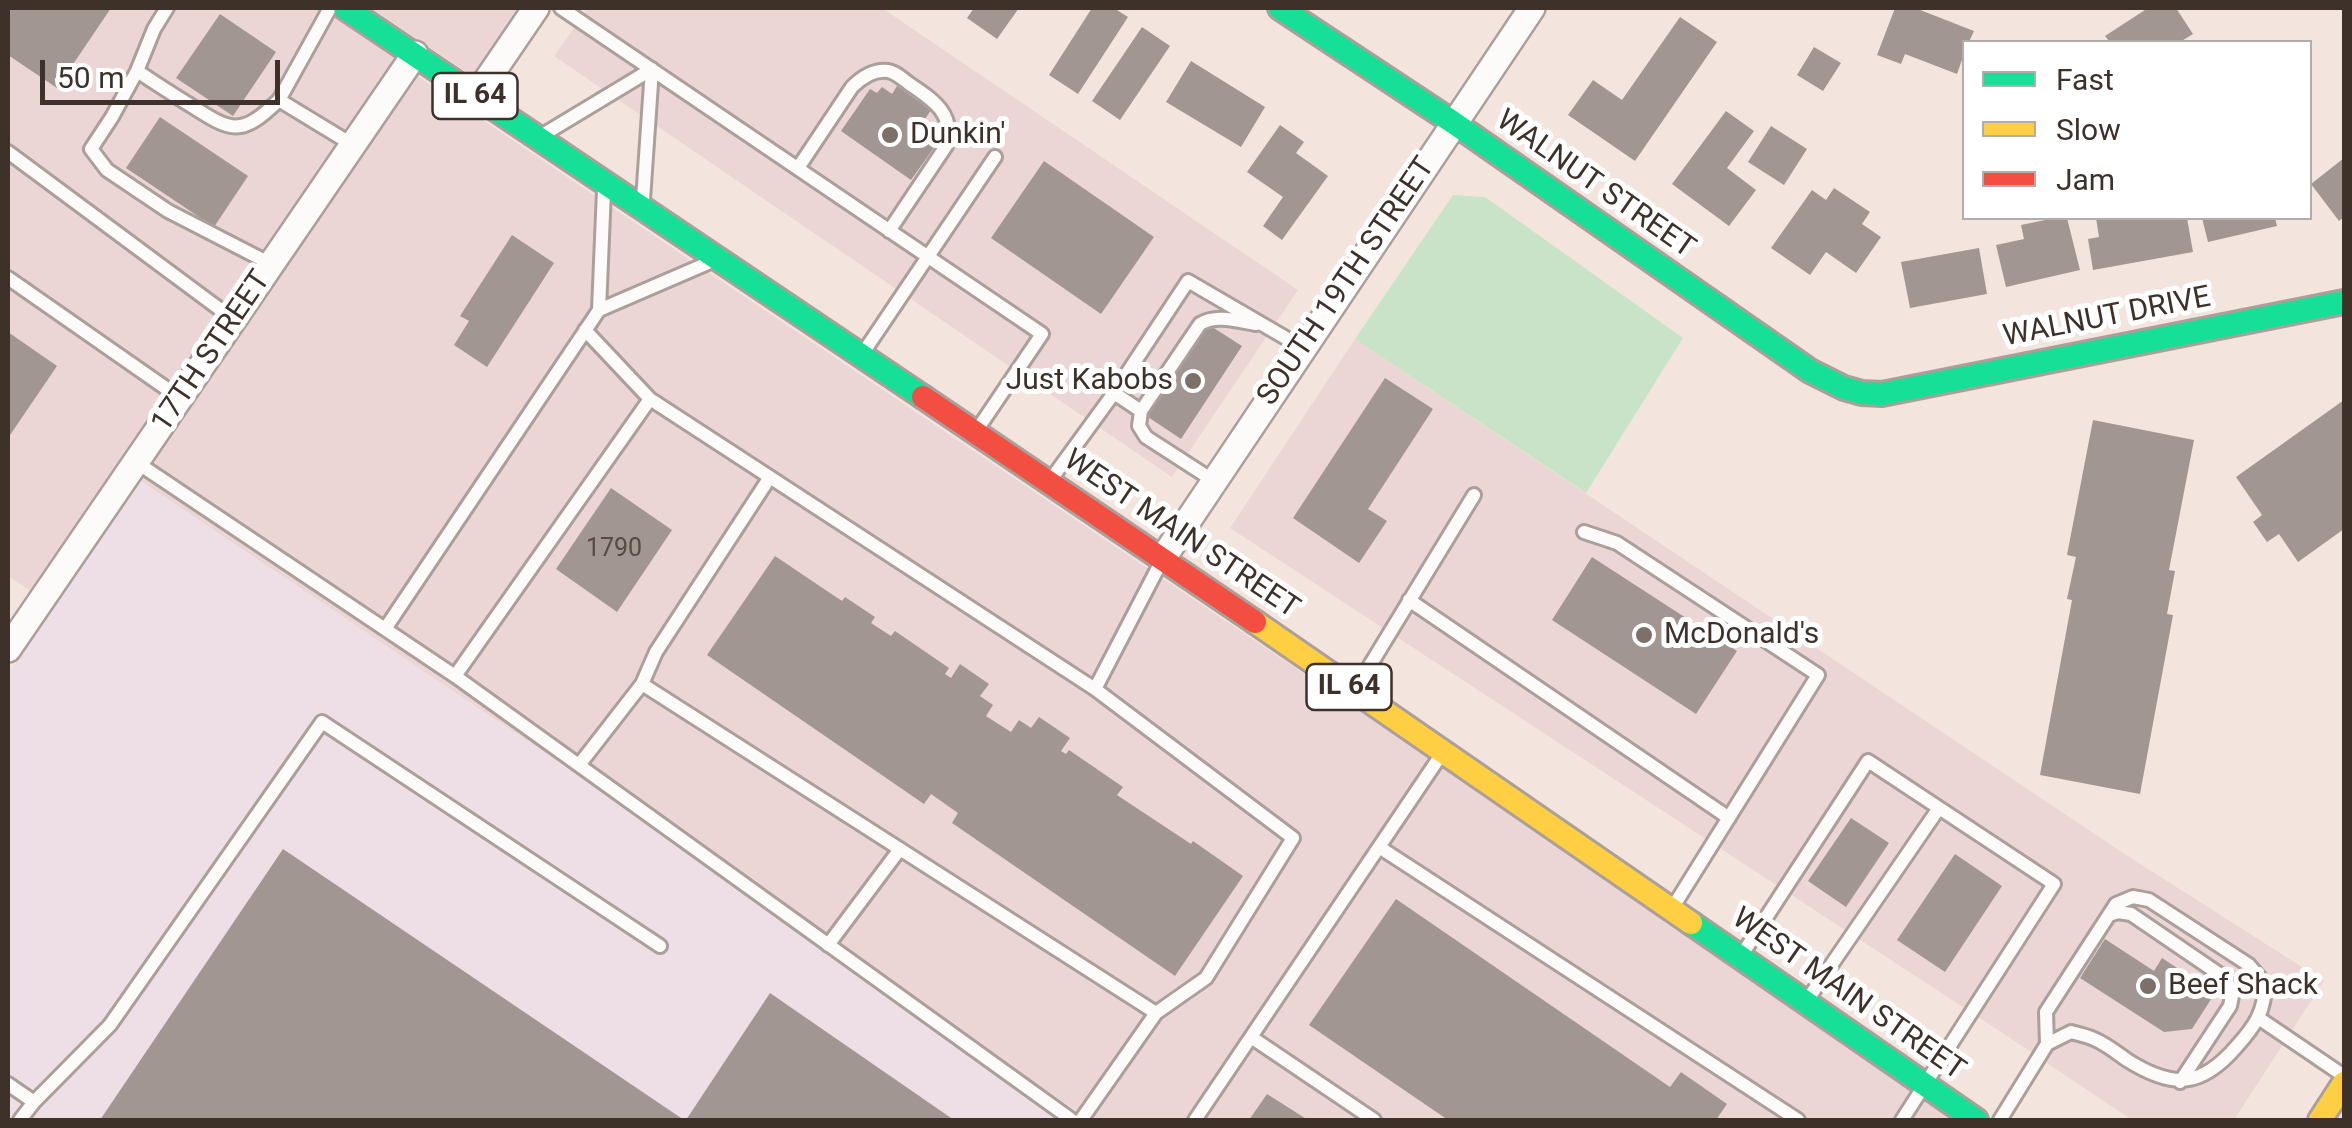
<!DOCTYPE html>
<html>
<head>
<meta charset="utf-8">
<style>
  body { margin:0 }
  #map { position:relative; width:2352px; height:1128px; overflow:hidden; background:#f3e5de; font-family:Roboto,sans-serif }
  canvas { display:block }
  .frame { position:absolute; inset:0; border:10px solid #3d312a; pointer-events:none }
  .legend { position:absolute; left:1962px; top:40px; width:350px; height:180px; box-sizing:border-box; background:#fff; border:2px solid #b1adaa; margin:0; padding:12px 18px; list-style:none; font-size:30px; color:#3d312a }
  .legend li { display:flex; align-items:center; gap:20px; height:50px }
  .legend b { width:50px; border:2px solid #b1adaa }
  .scale { position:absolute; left:40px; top:60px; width:240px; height:45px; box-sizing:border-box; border:5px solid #3d312a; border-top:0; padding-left:12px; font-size:30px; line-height:35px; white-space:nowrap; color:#3d312a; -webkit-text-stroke:8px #fff; paint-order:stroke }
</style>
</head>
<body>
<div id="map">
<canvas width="2352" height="1128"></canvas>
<div class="frame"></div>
<ul class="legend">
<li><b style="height:12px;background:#16e098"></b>Fast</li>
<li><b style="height:12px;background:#ffcf43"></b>Slow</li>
<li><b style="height:12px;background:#f24e42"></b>Jam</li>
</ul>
<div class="scale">50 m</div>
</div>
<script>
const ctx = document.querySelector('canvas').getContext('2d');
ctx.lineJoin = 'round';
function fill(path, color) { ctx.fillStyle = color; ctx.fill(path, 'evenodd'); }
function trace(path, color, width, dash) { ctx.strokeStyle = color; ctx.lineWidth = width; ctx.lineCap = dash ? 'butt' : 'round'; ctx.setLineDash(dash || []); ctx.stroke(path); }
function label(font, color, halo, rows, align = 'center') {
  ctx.font = font + ' Roboto,sans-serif'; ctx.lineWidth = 10; ctx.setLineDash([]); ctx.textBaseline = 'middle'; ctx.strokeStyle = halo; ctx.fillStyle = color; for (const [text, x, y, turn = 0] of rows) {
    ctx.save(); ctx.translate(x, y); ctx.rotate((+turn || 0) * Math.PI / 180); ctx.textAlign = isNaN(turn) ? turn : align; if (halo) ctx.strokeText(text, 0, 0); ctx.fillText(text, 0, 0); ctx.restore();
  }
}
fill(new Path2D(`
  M8,8h322l73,50 -369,535 -26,-17z
  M371,8h151l-48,69z
  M588,8h294l416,282 -126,187 -618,-421z
  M416,75l970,654 568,391h-864l-949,-639z
  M1355,339l768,514 201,128 -90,139h-102l-131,-88 -771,-504z`), '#ebd6d5');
fill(new Path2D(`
  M141,481l949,639h-1082v-446z`), '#eedee5');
fill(new Path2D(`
  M1453,195l32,2 198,141 -97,155 -231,-154z`), '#c9e3c8');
fill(new Path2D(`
  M12,8h99l-54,80 -49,-33v-41z
  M974,8h45l-22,31 -30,-21z
  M1092,8h22l14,9 -50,77 -29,-19z
  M1895,8h20l59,23 -5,11h-5v12l-7,20 -52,-20 -4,10 -24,-9z
  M2148,8h28l17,26 -13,8h-70l-5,-6z
  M220,14l56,38 -43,64 -57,-38z
  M1680,17l37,25 -82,119 -67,-46 25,-35 29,20z
  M1142,27l28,19 -50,74 -28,-19z
  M1814,47l27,16 -18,28 -26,-16z
  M1191,61l74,46 -24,40 -75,-45z
  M897,86l34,24 -10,15 19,14 -29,41 -70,-49 29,-42 7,4 5,-6 10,7z
  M1726,111l28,20 -27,37 29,22 -27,36 -57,-42z
  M160,117l88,59 -34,51 -88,-59z
  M1280,125l24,17 -8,11 32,23 -46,64 -19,-14 20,-29 -36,-25z
  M1771,126l36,23 -23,36 -36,-23z
  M2344,158v59l-5,4 -28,-37z
  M1044,161l110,76 -53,77 -110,-76z
  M1834,188l36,24 -8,12 19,13 -25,36 -30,-21 -16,23 -39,-27 41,-58 14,10z
  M2055,218h12l13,52 -74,17 -10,-42 28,-6 -3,-14z
  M2096,218h91l6,34 -100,18 -5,-31 11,-2z
  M2202,218h73l2,8 -69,16z
  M512,235l42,28 -67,104 -33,-22 15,-24 -9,-5z
  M1979,248l8,46 -77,14 -9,-46z
  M1206,323l36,23 -61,93 -36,-24z
  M8,332l49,34 -49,72z
  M1385,378l48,31 -65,100 19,12 -28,42 -66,-45z
  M2344,400v129l-46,33 -19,-28 -12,8 -14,-20 9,-7 -26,-38z
  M2093,420l101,20 -25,130 6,1 -8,43 6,1 -33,179 -100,-19 32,-175 -5,-1 9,-42 -9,-2z
  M611,488l61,42 -55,82 -61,-43z
  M775,556l67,45 3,-4 30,20 -4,6 20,13 4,-5 54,37 -4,6 6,4 9,-14 29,20 -9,12 13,9 -7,11 25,16 8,-12 12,8 8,-11 31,21 -9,13 5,3 3,-4 54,37 -6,8 74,49 2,-3 50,35 -68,100 -223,-153 6,-10 -27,-19 -7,10 -217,-149z
  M1592,557l145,94 -41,63 -144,-94z
  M1851,818l38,25 -43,64 -38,-26z
  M283,849l401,271h-584z
  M1955,854l47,32 -57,86 -48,-32z
  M1396,899l274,188 11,-15 46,32 -11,16h-268l-139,-95z
  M2105,939l49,32 8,-13 53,35 -23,36 -28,3 -84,-54z
  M770,993l184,127h-268z
  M1267,1094l41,26h-59z`), '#a29692');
const lane = new Path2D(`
  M167,8l-13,21 -17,42c17,11 35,23 53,34 42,27 51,32 89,-5l74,45
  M561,8l481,326 -65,96
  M137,71l-25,46 -21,32 16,21 61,41 103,53
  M279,100l51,-92
  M546,133l106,-64 -9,131
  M8,152l225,167
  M798,168l54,-81c9,-9 21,-18 36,-16 7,1 14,7 20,12 24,16 48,31 38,63l-57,85
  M8,278l172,120
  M599,310l5,-120
  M585,330l65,69 445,290 65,-125
  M863,353l132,-196
  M1114,393l27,18
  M136,462l319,214 195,-277
  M1052,478l62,-85 74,-112 115,67
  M1214,481l-68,-44 -7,-11 2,-15 59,-87c16,-10 38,-3 56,0
  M1584,532l33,11 201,132 -145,232
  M1409,600l320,218
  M385,629l214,-319 109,-47
  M455,676l617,444
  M642,684l14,-32 114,-175
  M1358,685l116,-190
  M1095,689l198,149 -87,140 -50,35
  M579,765l63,-81 514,329 -75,107
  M1379,847l419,273
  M2109,915l9,-3 13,2 91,62 11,15 -3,15 -50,76
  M828,945l72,-96
  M1743,953l125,-192 186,123 -152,236
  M1810,996l129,-188
  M2260,1019l84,57
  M1251,1037l123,83
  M8,1084l26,18
  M20,1120l14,-18 76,-77 212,-303 338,224
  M1195,1120l244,-362
  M2000,1120l47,-76 -1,-32 70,-108 17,-7 16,3 100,65 16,19c0,27 -10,42 -28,62 -36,42 -64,43 -110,14 -10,-7 -21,-16 -33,-21 -7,-3 -16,-5 -23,-7l-24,12`);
const street = new Path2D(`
  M476,96l60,-88
  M1163,558l369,-550
  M8,649l407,-595`);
const fast = new Path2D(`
  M345,8l578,389
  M1280,8l174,115 356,248 34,17 18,5 20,1 462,-92
  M1691,923l285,197`);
const slow = new Path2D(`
  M1255,622l436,301
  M2320,1120l24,-37`);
const jam = new Path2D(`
  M923,397l332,225`);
trace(lane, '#ab9f99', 18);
trace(street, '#ab9f99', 30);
trace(fast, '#ab9f99', 28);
trace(slow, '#ab9f99', 28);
trace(jam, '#ab9f99', 28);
trace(lane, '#fdfbfa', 12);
trace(street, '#fdfbfa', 25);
trace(fast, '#16e098', 22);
trace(slow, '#ffcf43', 22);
trace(jam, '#f24e42', 22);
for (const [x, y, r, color] of [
  [890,135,10,"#7d7069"],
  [1193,381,10,"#7d7069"],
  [1644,635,10,"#7d7069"],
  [2148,986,10,"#7d7069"]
]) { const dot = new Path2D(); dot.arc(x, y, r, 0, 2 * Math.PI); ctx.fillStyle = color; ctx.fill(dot); trace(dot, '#fff', 4); }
label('25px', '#564a44', null, [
  ["1790",614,550]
]);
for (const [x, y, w] of [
  [475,96,85],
  [1349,687,85]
]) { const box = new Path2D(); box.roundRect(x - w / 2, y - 23, w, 46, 8); ctx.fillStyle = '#fff'; ctx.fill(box); trace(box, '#3d312a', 2.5); }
label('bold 28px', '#3d312a', null, [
  ["IL 64",475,96],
  ["IL 64",1349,687]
]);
label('30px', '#3d312a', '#fff', [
  ["Dunkin'",910,135],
  ["Just Kabobs",1173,381,"right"],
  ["McDonald's",1664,635],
  ["Beef Shack",2168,986]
], 'left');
label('30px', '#3d312a', '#fff', [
  ["WALNUT STREET",1595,185,35],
  ["SOUTH 19TH STREET",1347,282,-56],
  ["WALNUT DRIVE",2107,318,-11],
  ["17TH STREET",212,352,-56],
  ["WEST MAIN STREET",1181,535,34],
  ["WEST MAIN STREET",1848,995,35]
]);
</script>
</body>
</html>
